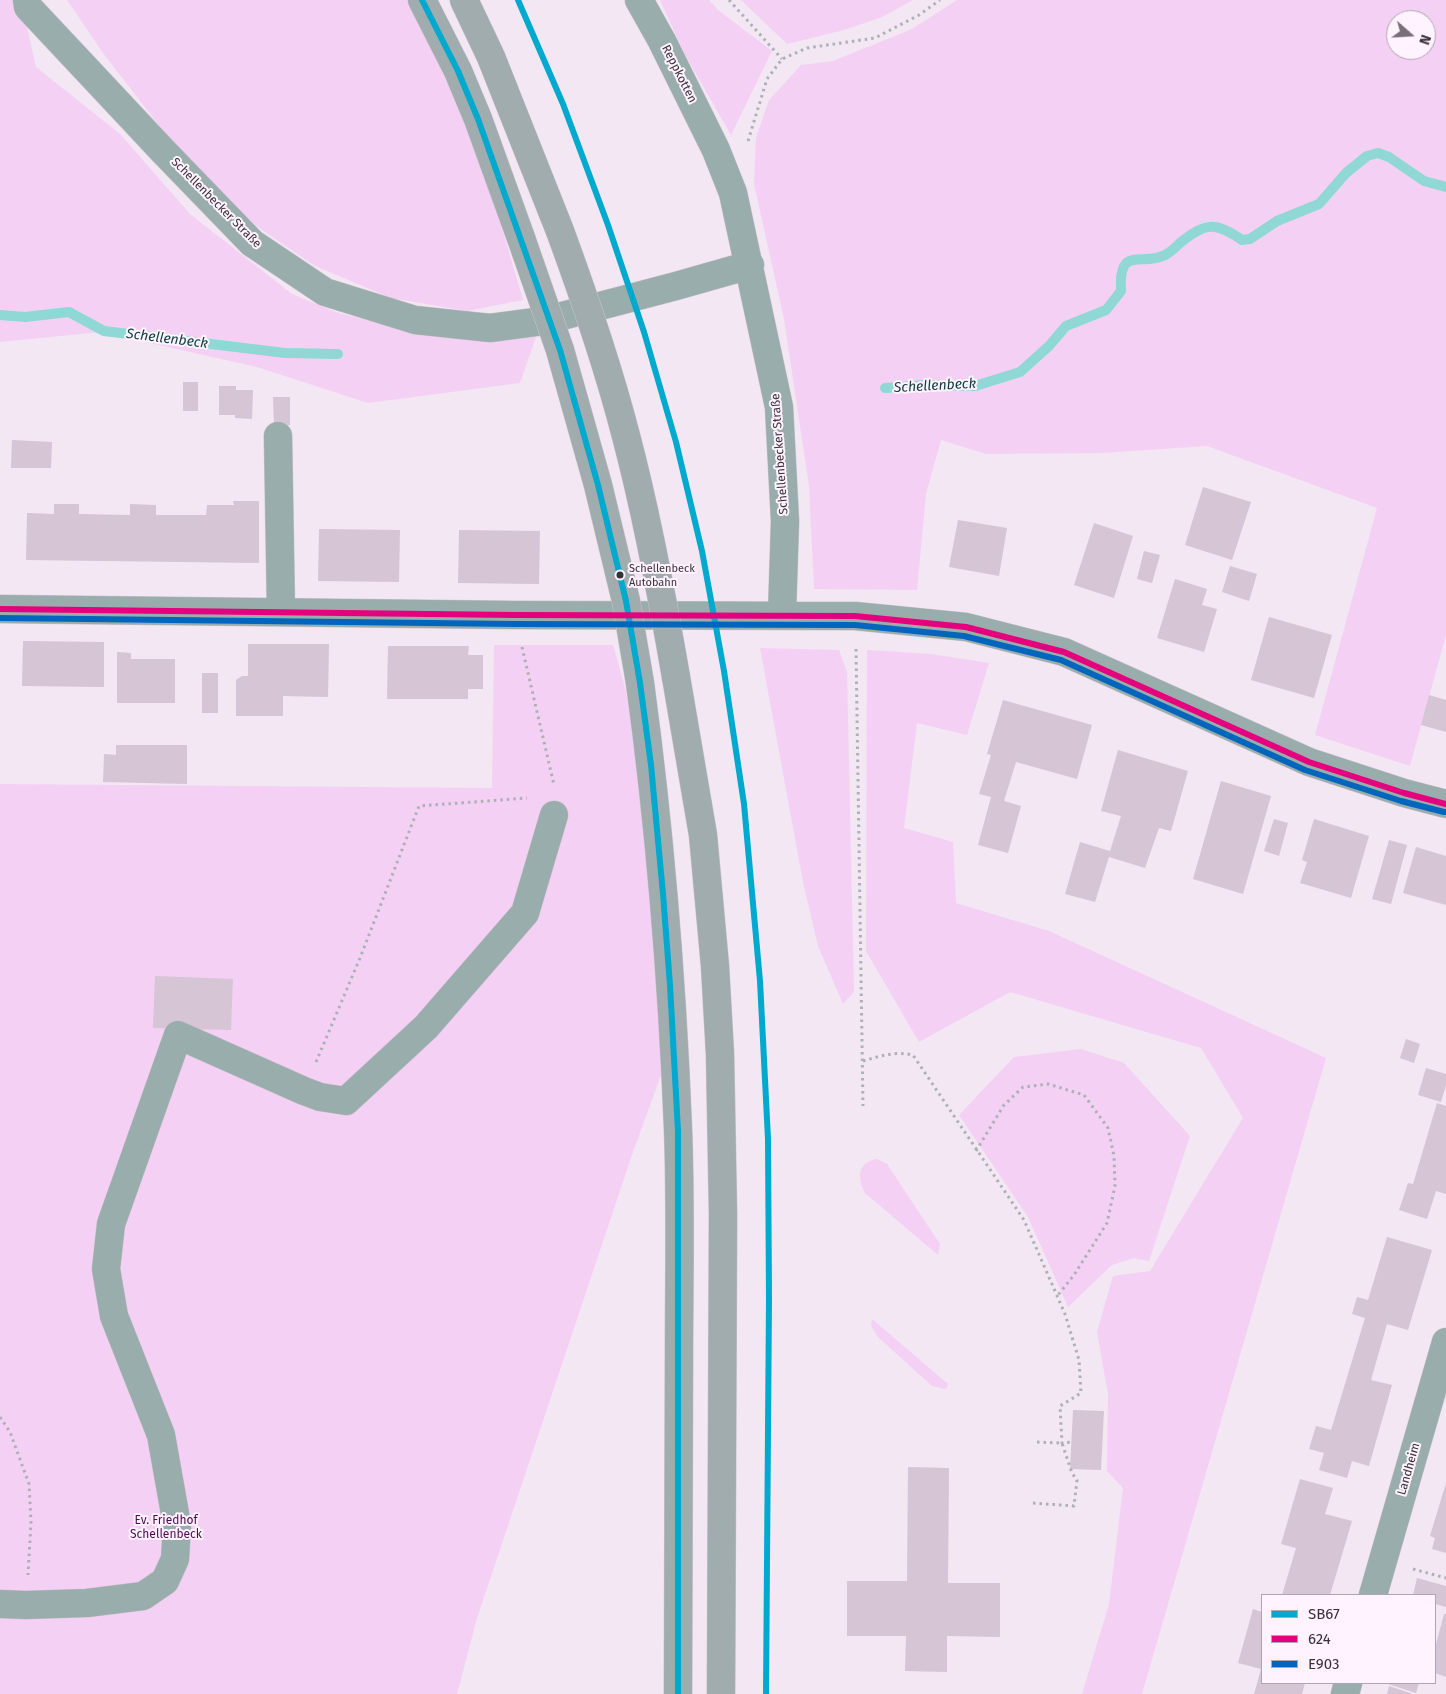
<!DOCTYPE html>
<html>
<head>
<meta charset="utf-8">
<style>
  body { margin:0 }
  #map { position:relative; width:1446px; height:1694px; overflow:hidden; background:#f2e7f2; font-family:"Fira Sans",sans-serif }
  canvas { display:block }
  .legend { position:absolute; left:1261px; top:1594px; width:175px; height:90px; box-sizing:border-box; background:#fff3ff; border:1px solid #afa5af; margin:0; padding:6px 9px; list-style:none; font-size:15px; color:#373037 }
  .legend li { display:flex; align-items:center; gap:10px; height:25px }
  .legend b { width:25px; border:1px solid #afa5af }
  .north { position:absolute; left:1386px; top:10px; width:50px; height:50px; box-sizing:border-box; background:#fff3ff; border:1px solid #afa5af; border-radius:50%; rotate:109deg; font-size:14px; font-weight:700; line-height:20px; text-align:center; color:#373037 }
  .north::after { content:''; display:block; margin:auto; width:18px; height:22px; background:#787078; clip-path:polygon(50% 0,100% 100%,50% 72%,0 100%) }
</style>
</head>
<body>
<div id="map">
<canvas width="1446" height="1694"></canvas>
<ul class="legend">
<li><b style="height:6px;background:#00a9ce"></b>SB67</li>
<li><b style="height:6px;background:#e5007d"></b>624</li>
<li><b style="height:6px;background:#0065bd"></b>E903</li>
</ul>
<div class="north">N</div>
</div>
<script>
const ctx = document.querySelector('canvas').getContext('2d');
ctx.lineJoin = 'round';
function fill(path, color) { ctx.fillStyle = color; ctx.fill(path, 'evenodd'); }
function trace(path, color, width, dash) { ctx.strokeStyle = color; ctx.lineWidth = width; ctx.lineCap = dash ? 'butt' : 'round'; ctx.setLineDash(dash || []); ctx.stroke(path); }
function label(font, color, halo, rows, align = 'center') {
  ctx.font = font + ' "Fira Sans",sans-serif'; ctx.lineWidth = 4; ctx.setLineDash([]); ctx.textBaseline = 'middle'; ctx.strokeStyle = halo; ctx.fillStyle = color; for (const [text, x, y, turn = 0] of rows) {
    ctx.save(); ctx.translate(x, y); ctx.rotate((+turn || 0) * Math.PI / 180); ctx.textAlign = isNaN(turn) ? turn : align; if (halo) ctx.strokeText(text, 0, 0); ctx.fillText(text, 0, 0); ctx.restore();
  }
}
fill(new Path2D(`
  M0,0h21l15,67 84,67 70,80 102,80 46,19 68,16 52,10 78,-2 -16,46 -152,20 -111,-36 -156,-35 -101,10z
  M67,0h341l66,133 49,167 -56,11 -76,-13 -76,-32 -66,-45 -84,-88 -62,-80z
  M660,0h49l9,10 54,41 -41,84 -47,-82z
  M741,0h172l-31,17 -38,13 -57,14z
  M957,0h489v635l-36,131 -95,-31 62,-227 -170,-62 -105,7 -116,1 -45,-14 -15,54 -9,96 -103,-1 -5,-103 -25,-167 -30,-135 2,-46 13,-38 32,-35 32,-4 79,-32zM1396,20h30v30h-30z
  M494,645h119l13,46 28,191 7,193 -29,80 -155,463 -20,76h-457v-910l492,4z
  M760,648l79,2 8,22 7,320 -11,12 -25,-58 -15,-64z
  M867,650l64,4 58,9 -22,72 -50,-12 -13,105 49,14 3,61 93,28 277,127 -184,636h-60l27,-90 14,-116 -16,-17 1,-77 -11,-62 16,-56 37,-5 93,-153 -42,-70 -191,-56 -91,50 -53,-91z
  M1081,1049l43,14 66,73 -41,125 -15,-3 -22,7 -44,42 -40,-90 -69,-102 55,-58z
  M877,1159l10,5 53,80 -2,11 -73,-62c-8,-16 -8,-30 12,-34z
  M872,1319l76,65 -2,5 -14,-3 -54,-49 -7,-11z`), '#f5d0f5');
trace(new Path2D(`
  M0,315l25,2 44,-5 35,19 181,22 53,1
  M885,388l41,-3 49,1 45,-14 29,-26 17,-20 40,-16 15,-19c-3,-47 21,-24 44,-36 6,-3 11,-8 15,-12 26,-21 35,-21 62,-3l8,-1 27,-18 42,-17 27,-31 21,-17 11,-3 11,4 35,24 22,6`), '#8fd8d6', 10);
fill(new Path2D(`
  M183,382h15v29h-15z
  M219,386h17v4h17l-1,29 -17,-1v-3h-16z
  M273,397h17v28h-16z
  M12,440l40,2 -1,26h-40z
  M1203,487l48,15 -19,58 -47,-15z
  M233,501h26v62l-233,-3 1,-47 27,1v-10h25v10l51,1v-11l26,1v10h50l1,-10h27z
  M958,520l49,8 -8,48 -50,-9z
  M1094,523l39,13 -19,62 -40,-13z
  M319,529l81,1 -1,52 -81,-1z
  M459,530l81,1 -1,53 -81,-1z
  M1144,551l16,4 -8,28 -15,-4z
  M1230,566l27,8 -8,27 -27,-9z
  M1175,579l32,10 -5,16 15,4 -13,43 -47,-14z
  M1269,617l63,18 -18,63 -63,-18z
  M23,641l81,1v45l-82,-1z
  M248,644h81l-1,53 -45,-1v20h-47v-36l6,-4h6z
  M388,646h81l-1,9h15v34h-15v10h-81z
  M117,652l14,1v6h44v44h-58z
  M202,673h16v40h-16z
  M1429,695l17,5v32l-25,-7z
  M1003,700l89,25 -15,54 -61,-17 -12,39 17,5 -13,47 -30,-8 13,-48 -12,-3 12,-39 -4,-1z
  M116,745h71v39l-84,-2 1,-28 12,1z
  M1118,750l70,21 -17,60 -12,-3 -14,40 -36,-11 -14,45 -30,-8 15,-52 30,9 11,-35 -20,-5z
  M1221,781l50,15 -28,98 -50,-15z
  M1274,819l14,4 -9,33 -15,-5z
  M1314,819l55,17 -18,62 -51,-15 7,-21 -5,-2z
  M1389,840l18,5 -16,59 -19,-5z
  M1416,847l30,9v49l-43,-12z
  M155,976l78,3 -2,51 -78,-2z
  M1406,1039l14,5 -6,19 -14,-5z
  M1426,1068l20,6v11l-5,17 -23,-7z
  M1437,1103l9,3v88l-10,-3 -9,28 -28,-9 9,-27 5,1z
  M1387,1237l45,13 -24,80 -21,-6 -16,56 21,5 -23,81 -17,-5 -5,17 -28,-8 5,-17 -15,-4 7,-23 15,4 34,-112 -13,-4 5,-17 11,3z
  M1073,1410l31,1 -3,59 -31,-1z
  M908,1467l41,1 -1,115h52v54l-53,-1v36l-42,-1 1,-35h-59v-55h60z
  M1300,1479l33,9 -8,26 27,7 -22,74h-48l14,-47 -15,-4z
  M1446,1483v70l-14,-4 3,-11 -5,-2z
  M1417,1578l29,8v21l-11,-3v-9h-22z
  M1253,1609l9,3v71h43l-3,11h-48l7,-25 -23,-6z
  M1444,1614h2v63l-11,-4v-25z
  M1385,1683h34l-3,10z
  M1389,1686l24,8h-26z`), '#d5c5d5');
const minor = new Path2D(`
  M27,0l1,7 135,144 89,92 73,49 90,28 75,8 53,-7 133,-35 74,-21
  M639,0l23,41 54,109 17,43 46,214 6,114 -3,94
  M278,436l3,176
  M0,609l515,6 340,1 111,11 98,25 245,110 95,31 42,11
  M1373,1595l73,-253
  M0,1604l26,1 61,-2 56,-7 22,-15 10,-22 2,-34 -16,-90 -47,-119 -8,-47 5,-45 67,-189 126,56 16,6 26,4 80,-74 99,-114 29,-98
  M1345,1694l3,-11`);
const highway = new Path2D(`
  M422,0l36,71 20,48 43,119
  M464,0l27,57 69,174
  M676,677l27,158 12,131 5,88 3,160 -2,480
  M640,683c20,147 32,297 38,446 3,76 1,153 1,229 0,112 -1,224 -1,336`);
trace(minor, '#ccc3cc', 29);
trace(highway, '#ccc3cc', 29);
trace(new Path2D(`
  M729,0l53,59
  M748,141l19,-62 15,-20 25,-11 68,-10 44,-23 21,-15
  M522,647l32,138
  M856,649l7,457
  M863,1061c17,-5 32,-10 50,-6l111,165 41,94 14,46 2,33 -21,13 2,37 9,-1
  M316,1062l44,-104 59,-152 108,-8
  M976,1151l28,-46 19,-18 25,-3 36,11 24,33 6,28 1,30 -8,37 -33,52 -16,20
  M0,1417l10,15 19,52 2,38 -3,53
  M1033,1503l41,3 3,-26 -5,-7 -10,-30 -27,-1
  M1413,1569l33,9`), '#abb1b5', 3, [2.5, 4]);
trace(minor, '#99adac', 28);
trace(highway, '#a1acae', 28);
const highwayBridge = new Path2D(`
  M560,231c25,68 48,135 66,205 21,79 36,160 50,241
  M521,238l39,112 38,135 28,116 14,82`);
trace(highwayBridge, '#ccc3cc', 29, []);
trace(highwayBridge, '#a1acae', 28);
trace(new Path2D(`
  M422,0l36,71 20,48 82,231 38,135 28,116 14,82 11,82 12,129 7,91 8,146v563
  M518,0l45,104 45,121 36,107 32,110 26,109 22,120 20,133 16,177 8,158 1,160 -3,395`), '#00a9ce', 6);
trace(new Path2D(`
  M0,609l515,6 340,1 111,11 98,25 245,110 95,31 42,11`), '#e5007d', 6);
trace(new Path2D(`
  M0,618l515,6 340,1 109,11 97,24 244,110 96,31 43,11`), '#0065bd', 6);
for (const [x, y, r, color] of [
  [620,575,4.5,"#373037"]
]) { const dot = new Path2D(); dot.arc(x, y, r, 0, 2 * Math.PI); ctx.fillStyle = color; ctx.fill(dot); trace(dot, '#fff3ff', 2); }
label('11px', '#373037', '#fff3ff', [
  ["Schellenbeck",629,569],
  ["Autobahn",629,583]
], 'left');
label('12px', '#373037', '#fff3ff', [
  ["Reppkotten",679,74,63],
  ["Schellenbecker Straße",216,203,45],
  ["Schellenbecker Straße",780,454,-94],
  ["Landheim",1409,1469,-74]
]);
label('12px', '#4e0952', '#fff3ff', [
  ["Ev. Friedhof",166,1521],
  ["Schellenbeck",166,1535]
]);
label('italic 14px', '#0d403d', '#fff3ff', [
  ["Schellenbeck",167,339,7],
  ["Schellenbeck",935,386,-3]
]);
</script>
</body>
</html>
